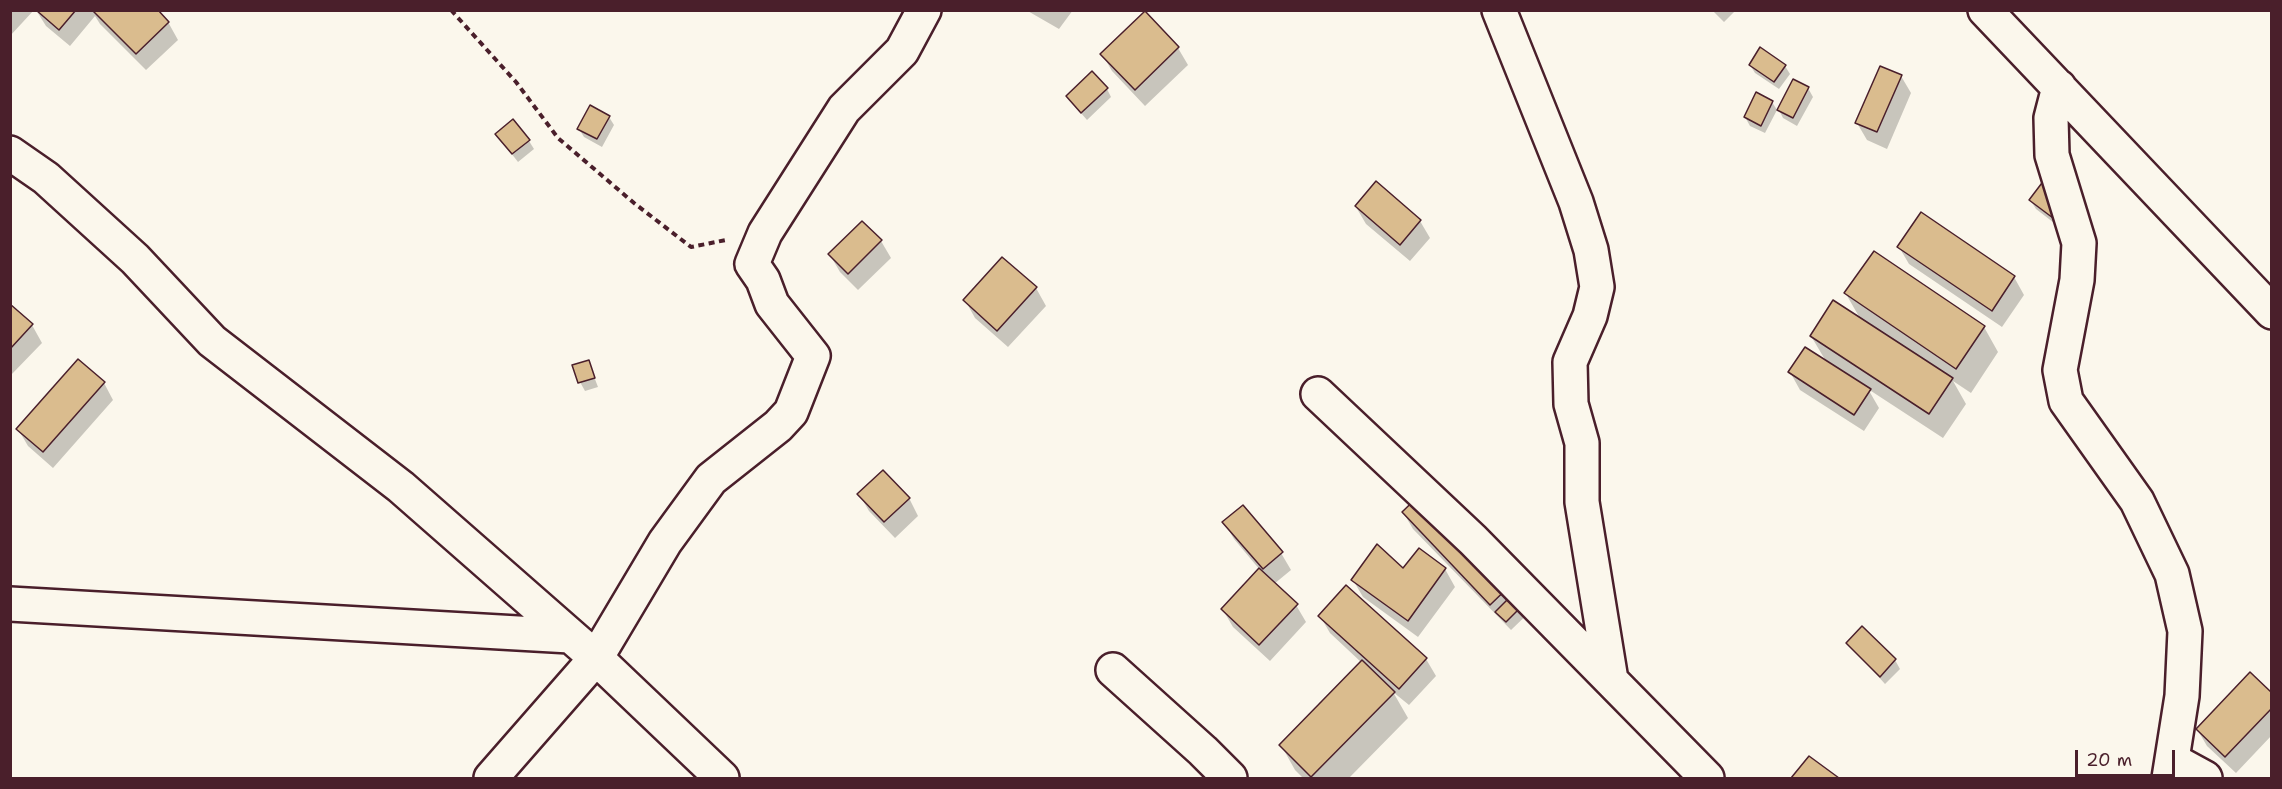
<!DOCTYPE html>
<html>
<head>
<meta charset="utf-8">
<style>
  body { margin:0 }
  #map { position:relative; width:2282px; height:789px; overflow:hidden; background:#fbf7ec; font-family:"Shantell Sans",sans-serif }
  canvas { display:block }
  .frame { position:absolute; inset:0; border:12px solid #4a1f2b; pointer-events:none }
  .scale { position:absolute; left:2075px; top:750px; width:100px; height:27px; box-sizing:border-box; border:3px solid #4a1f2b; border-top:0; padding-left:8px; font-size:18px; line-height:21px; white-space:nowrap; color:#4a1f2b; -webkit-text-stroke:4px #fbf7ec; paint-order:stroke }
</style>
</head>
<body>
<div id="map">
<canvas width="2282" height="789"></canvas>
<div class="frame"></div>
<div class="scale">20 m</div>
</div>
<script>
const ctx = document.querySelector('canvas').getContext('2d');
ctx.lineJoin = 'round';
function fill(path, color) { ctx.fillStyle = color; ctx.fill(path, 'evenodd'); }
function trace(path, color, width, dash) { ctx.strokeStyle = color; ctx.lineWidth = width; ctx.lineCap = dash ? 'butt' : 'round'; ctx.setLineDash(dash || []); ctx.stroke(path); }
fill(new Path2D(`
  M10,10h24l-24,26z
  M36,10h120l12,12 10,18 -32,30 -46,-46 -5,-8 -25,30 -24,-20z
  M1026,10h47l-14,19z
  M1712,10h23v1l-11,11z
  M1145,13l33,35 10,17 -43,41 -33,-35 -10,-17z
  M1750,65l35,1 5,8 -11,15 -24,-16z
  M1901,76l10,17 -24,56 -20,-9 -10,-17z
  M1808,88l5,9 -16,29 -14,-8 -4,-8z
  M1107,89l4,8 -24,23 -20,-23z
  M1772,102l5,8 -12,23 -15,-7 -5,-9z
  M609,117l5,8 -12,22 -18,-10 -5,-8z
  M497,135l32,6 5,8 -16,13z
  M2051,173l7,53 -22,-17 -5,-8z
  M1356,207l64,14 10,17 -20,23 -44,-37z
  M1921,214l93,63 10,18 -22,32 -93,-63 -10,-17z
  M881,241l10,17 -33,32 -18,-18 -10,-17z
  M1036,288l10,18 -38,41 -33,-29 -10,-18z
  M1846,294l138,33 14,25 -27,41 -18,-12 13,23 -23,34 -75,-49 11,19 -15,23 -64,-41 -10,-18 37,-9 -16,-27 50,-16z
  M10,306l22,19 10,18 -32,33z
  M588,361l10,26 -13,4 -5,-9z
  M104,383l9,17 -60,68 -25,-22 -10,-17z
  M859,494l50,4 9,18 -23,22 -26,-27z
  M1403,512l132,95 -24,23 -98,-101z
  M1224,522l57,31 10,17 -17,14 22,21 10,17 -36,39 -37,-34 -10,-17 37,-40 -26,-31z
  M1419,550l26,19 10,18 -37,50 -55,-40 -10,-17 50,-10z
  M1320,616l106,43 10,17 -27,29 -16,-13 15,26 -59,60h-46l-8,-8 -14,-25 81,-82 -32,-30z
  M1862,628l33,32 5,9 -15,15 -37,-41z
  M2272,695v40l-36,38 -29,-27 -10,-17z
  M1809,758l27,20h-43z`), '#0003');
const building = new Path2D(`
  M36,10h40l-17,20z
  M92,10h66l11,12 -33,32z
  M1145,11l34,36 -44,43 -35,-36z
  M1760,47l26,18 -12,17 -25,-17z
  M1880,66l22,9 -25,57 -22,-9z
  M1092,71l16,17 -27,25 -15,-17z
  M1793,79l16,8 -16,31 -16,-8z
  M1756,92l17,9 -12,25 -17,-9z
  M590,105l20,11 -13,23 -20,-10z
  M513,119l17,21 -18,14 -17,-20z
  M2051,171l13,22 -11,25 -24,-18z
  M1376,181l45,39 -21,25 -45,-39z
  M1921,212l94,64 -23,35 -95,-64z
  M862,221l20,19 -34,34 -20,-20z
  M1874,251l111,75 -29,43 -112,-76z
  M1002,257l35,30 -40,44 -34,-31z
  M1833,300l120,78 -24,36 -119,-78z
  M10,304l23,20 -23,25z
  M1805,347l66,42 -17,26 -66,-43z
  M78,359l27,23 -62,70 -27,-23z
  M589,360l6,18 -17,5 -6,-18z
  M883,470l27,28 -26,24 -27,-28z
  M1429,486l88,93 -27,26 -88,-93z
  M1243,505l40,47 -20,17 -41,-47z
  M1377,544l26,24 16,-20 27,20 -38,53 -57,-41z
  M1259,568l39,36 -39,41 -38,-36z
  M1346,585l81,73 -28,31 -81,-73z
  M1521,586l10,11 -25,25 -11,-10z
  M1862,626l34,33 -16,18 -34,-34z
  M1362,660l33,32 -84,85 -32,-32z
  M2250,672l22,21v15l-47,49 -29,-28z
  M1809,756l30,22h-48z`);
fill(building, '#dabc8e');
trace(building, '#4a1f2b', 1.5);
const minor = new Path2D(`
  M1499,10l77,192 15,48 6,37 -7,29 -20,46 1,42 11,39v59l29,178
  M1985,10l287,302
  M2059,87l-8,31 1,37 27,88 -2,37 -17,90 6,31 71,100 35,73 13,57 -3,65 -13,82
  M10,153l36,25 89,81 77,82 189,146 195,171 126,120
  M1318,394l155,146 234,238
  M10,604l560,32
  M1113,670l90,81 27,27
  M2172,760l33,18
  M491,778l105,-120 69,-116 46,-63 67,-53 13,-14 22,-56 -41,-52 -9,-24 -11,-16 13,-31 79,-124 58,-58 22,-41`);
trace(minor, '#4a1f2b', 38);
trace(new Path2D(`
  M451,10l65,72 42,56 76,65 57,44 35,-7`), '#4a1f2b', 4, [6, 4.5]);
trace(minor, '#fbf7ec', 33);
</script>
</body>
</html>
